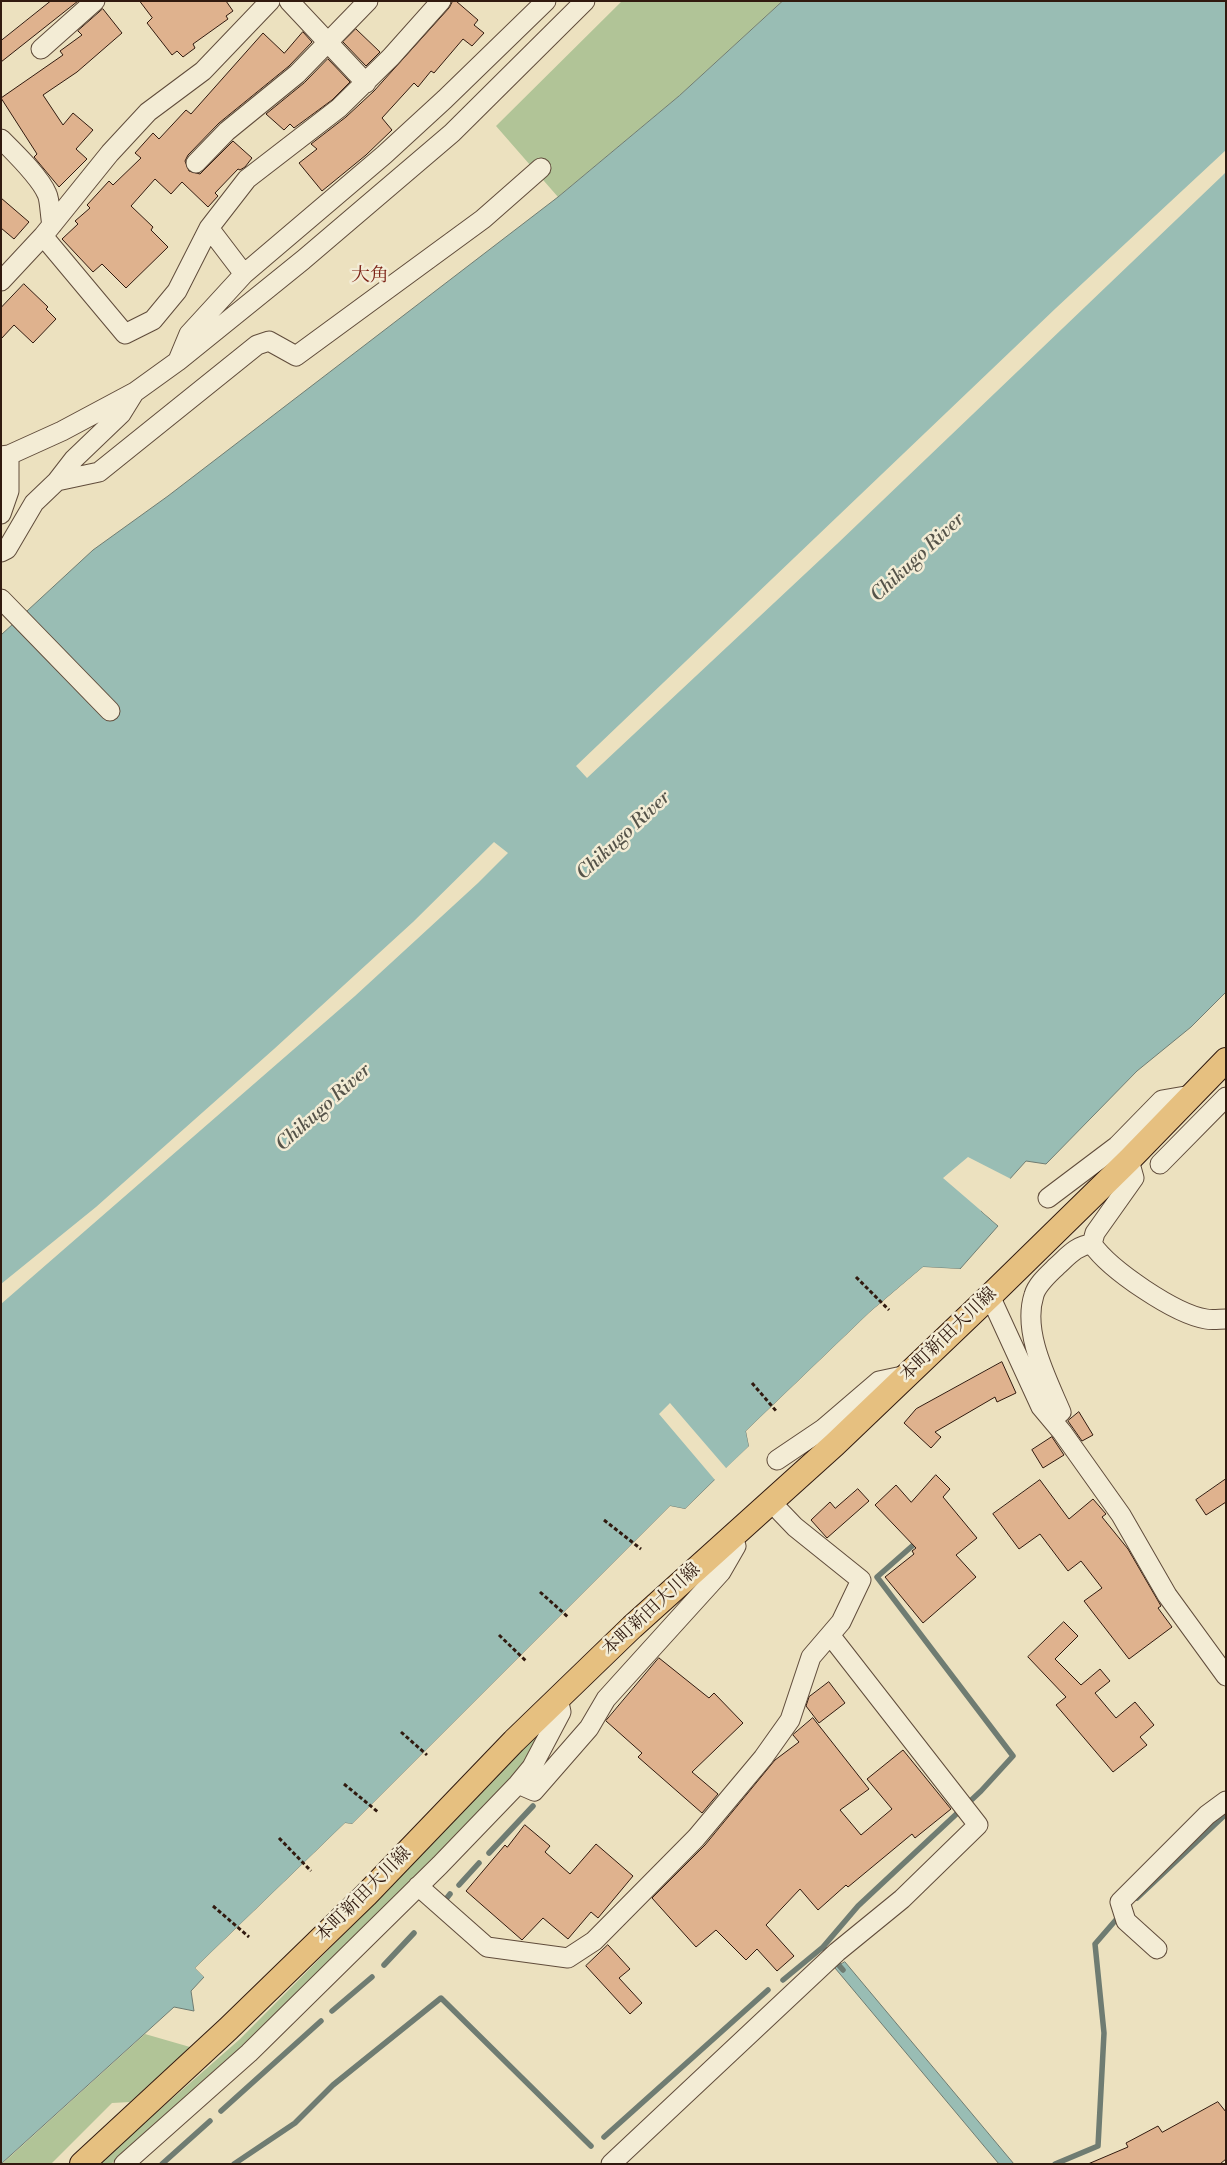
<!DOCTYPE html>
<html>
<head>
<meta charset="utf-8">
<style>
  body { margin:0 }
  #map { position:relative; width:1227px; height:2165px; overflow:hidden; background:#ece1bf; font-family:"Libre Bodoni",serif }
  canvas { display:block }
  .frame { position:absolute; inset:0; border:2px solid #311a0f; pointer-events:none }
</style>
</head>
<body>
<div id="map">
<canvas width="1227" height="2165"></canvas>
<div class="frame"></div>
</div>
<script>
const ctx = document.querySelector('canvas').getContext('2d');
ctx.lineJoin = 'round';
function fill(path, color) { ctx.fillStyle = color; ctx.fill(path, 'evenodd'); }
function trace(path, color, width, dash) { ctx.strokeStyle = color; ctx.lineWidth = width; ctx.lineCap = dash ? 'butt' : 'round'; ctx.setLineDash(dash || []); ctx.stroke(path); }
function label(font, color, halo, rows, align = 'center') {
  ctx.font = font + ' "Libre Bodoni","Noto Serif JP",serif'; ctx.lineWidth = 5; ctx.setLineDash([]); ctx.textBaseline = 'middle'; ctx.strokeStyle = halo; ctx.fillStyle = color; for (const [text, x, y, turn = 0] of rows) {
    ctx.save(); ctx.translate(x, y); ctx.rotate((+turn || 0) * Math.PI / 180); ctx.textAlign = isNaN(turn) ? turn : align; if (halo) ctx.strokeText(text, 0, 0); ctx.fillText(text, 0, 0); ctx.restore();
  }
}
fill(new Path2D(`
  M622,1h161l-104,95 -121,101 -62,-71z
  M550,1720l-35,57 -132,133 -136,134 -136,120h-13l142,-125 141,-142z
  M145,2034l45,13 -60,55 -18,1 -61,61h-49z`), '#b1c497');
const water = new Path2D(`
  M783,1h443v991l-35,35 -54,44 -91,93 -20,-3 -45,50 17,15 -38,43 -37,-2 -53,45 -124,119 3,15 -64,63 -15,-3 -318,318 -7,-1 -150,145 9,9 -13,14 3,20 -20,-4 -173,157v-1529l13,-12 18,-3 -5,-9 66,-61 75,-54 390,-299 121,-101z
  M845,1962l169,202h-15l-164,-196z`);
fill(water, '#99bdb4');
trace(water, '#6f7c72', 1);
fill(new Path2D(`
  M1226,150v22l-4,4 -385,368 -250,234 -11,-12 480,-458z
  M494,842l14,11 -30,30 -123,113 -354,308v-20l95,-77 178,-158 139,-127z
  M968,1157l45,23 -29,31 16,13v3l-57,-49z
  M923,1267l37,2 2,2 -39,-2 -51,44 -124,119 3,15 -64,64 -16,-3 -318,318h-7l-147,142 7,8v3l-11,-11 150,-145 7,1 318,-318 15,3 30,-29 -56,-66 11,-11 56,65 23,-22 -3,-15 124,-119z`), '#ece1bf');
trace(new Path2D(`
  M489,1853l44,-47
  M459,1885l20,-22
  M1137,1898l89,-84
  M446,1899l4,-5
  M384,1965l30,-32
  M843,1970l-20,-23 35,-41 123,-115 32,-35 -136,-179 42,-37
  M783,1980l40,-33
  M332,2011l40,-34
  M221,2111l100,-90
  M604,2137l164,-147
  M162,2164l48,-43
  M234,2164l61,-41 38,-38 108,-87 150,148
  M1055,2164l43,-18 6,-113 -9,-89 26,-30`), '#6f7c72', 5.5);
const building = new Path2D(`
  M51,1h27l-77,61v-21z
  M140,1h86l7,10 -7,5 2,3 -35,25 2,4 -12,9 -6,-6 -5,4 -25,-32 5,-5z
  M453,1h3l22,19 -4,5 10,8 -12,13 -9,-7 -29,34 -3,-2 -13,16 -4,-4 -32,35 10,12 -26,25 -44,36 -23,-28 18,-14 -6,-5 35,-27 28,-26 75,-83z
  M103,9l19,24 -45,39 -34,23 20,30 10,-12 20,17 -17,19 11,10 -28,28 -25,-30 3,-3 -36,-56 62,-43 -3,-4 22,-16 -4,-4z
  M356,29l24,23 -14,14 -23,-24z
  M303,32l9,10 -23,24 -70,57 -31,32 -3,6 4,10 11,3 33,-33 19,17 -7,9 -5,3 -2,-1 -23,24 3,3 -10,11 -26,-25 -11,12 -16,-15 -24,27 22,21 -2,3 17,17 -42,41 -24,-24 -9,8 -31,-33 16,-15 -3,-3 15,-13 -3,-3 22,-24 4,4 28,-27 -6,-5 18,-20 6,6 27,-29 5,4 72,-81 21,20z
  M328,59l22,23 -18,18 -38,28 -4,-4 -6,6 -18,-16 38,-31z
  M1,198l28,24 -15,17 -13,-11z
  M24,284l24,23 -2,2 10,10 -23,24 -19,-18 -13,14v-31z
  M1002,1362l14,31 -19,9 -2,-5 -60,35 6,5 -10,11 -27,-25 12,-14z
  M1079,1412l14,23 -11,6 -14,-20z
  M1052,1437l12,18 -21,13 -11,-18z
  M936,1475l14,14 -7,8 34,41 -21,17 20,22 -53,46 -38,-46 29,-23 -2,-3 4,-3 -41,-43 21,-20 15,17z
  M1226,1479v23l-20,13 -10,-15z
  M1040,1480l29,39 24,-20 13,15 -4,3 26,32 33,57 -3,2 14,19 -43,32 -45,-58 18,-13 -21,-27 -13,10 -28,-37 -21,15 -26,-35z
  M858,1489l11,12 -42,37 -16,-18 19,-18 5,6z
  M1064,1622l14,14 -23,23 26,26 19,-16 10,12 -15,12 21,25 19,-16 19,23 -14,12 7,8 -34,27 -57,-67 10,-8 -38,-40z
  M659,1658l50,40 5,-5 29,30 -51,49 26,22 -16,19 -64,-56 4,-4 -36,-32z
  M829,1682l16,21 -26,20 -13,-17 3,-9z
  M813,1718l56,71 -29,21 21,25 31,-26 -25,-30 36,-29 48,59 -36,29 -3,-4 -64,53 -2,-2 -28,25 -18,-21 -34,36 28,31 -17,15 -20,-22 -11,11 -30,-30 -20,17 -44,-49 53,-53 70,-85 24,-18 -6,-7z
  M525,1825l25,21 -5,6 25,22 26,-30 37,32 -35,42 -7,-6 -23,27 -25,-21 -21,22 -56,-49 39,-46 2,2z
  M608,1945l22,24 -11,9 23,25 -12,11 -44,-48z
  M1218,2102l8,10v47l-6,5h-132l40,-17 -2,-4 32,-17 4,6z`);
fill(building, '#dfb28e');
trace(building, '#311a0f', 1);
const minor = new Path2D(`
  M289,1l77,82
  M41,49l54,-48
  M1,139c13,13 39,38 46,55 3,6 3,22 5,31
  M196,163l31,-32 70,-57 71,-73
  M209,228l35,46
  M43,236l82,98 28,-14 24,-29 32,-63 38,-49 92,-71 52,-51 50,-56
  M1,281l42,-45 67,-83 38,-41 55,-41 67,-70
  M179,358l10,-24 55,-60 140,-119 61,-56 101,-98
  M1,456l8,-1 53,-24 73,-39 43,-31 125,-101 149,-127 133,-132
  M57,481l17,-22 47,-45 13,-21
  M1,514l8,-23v-36
  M1,552l6,-3 27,-46 23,-22 42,-9 158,-127 12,-4 27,15 187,-137 58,-51
  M1,599l109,112
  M1129,1160l5,18 -39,55 -3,11c18,26 83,70 114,75 6,1 14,0 20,0
  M1160,1164l66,-67
  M1048,1198l69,-52 45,-46 29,-5
  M990,1296l51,111 21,25 59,83 46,80 59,81
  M1052,1420l9,-8c-14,-33 -39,-80 -27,-117 3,-11 15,-21 23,-29 11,-10 20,-21 35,-22
  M777,1460l46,-31 56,-48 28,-6
  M518,1784l16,7 55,-63 17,-29 115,-127 15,-26 -5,-8
  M418,1886l69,61 81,11 26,-17 102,-103 67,-80 27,-38 21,-63 30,-35 20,-42 -66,-53 -24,-25
  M1157,1949l-31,-28 -6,-19 87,-87 19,-14
  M124,2164l125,-111 191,-188 78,-81 14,-17 29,-55 -3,-14
  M611,2164l226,-212 65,-53 76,-74 -148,-190`);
const major = new Path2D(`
  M82,2164l146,-135 138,-134 148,-154 118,-114 202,-182 156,-149 139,-136 97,-100`);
trace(minor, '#604c3b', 21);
trace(major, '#311a0f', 26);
trace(new Path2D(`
  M856,1277l33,33
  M752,1383l25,29
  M604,1520l37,29
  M540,1592l28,25
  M499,1635l27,26
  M401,1732l26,23
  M344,1784l34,28
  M279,1838l32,33
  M213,1906l36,31`), '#311a0f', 3, [4, 2.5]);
trace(minor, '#f3ecd5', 19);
trace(major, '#e6c080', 24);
label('18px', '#311a0f', '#f3ecd5', [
  ["本町新田大川線",949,1335,-44],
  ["本町新田大川線",652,1610,-43],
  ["本町新田大川線",364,1895,-45]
]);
label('19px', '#7a1f14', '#f3ecd5', [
  ["大角",370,276]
]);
label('italic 19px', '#555349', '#f3ecd5', [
  ["Chikugo River",918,558,-43],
  ["Chikugo River",624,836,-43],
  ["Chikugo River",324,1108,-42]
]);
</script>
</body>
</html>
